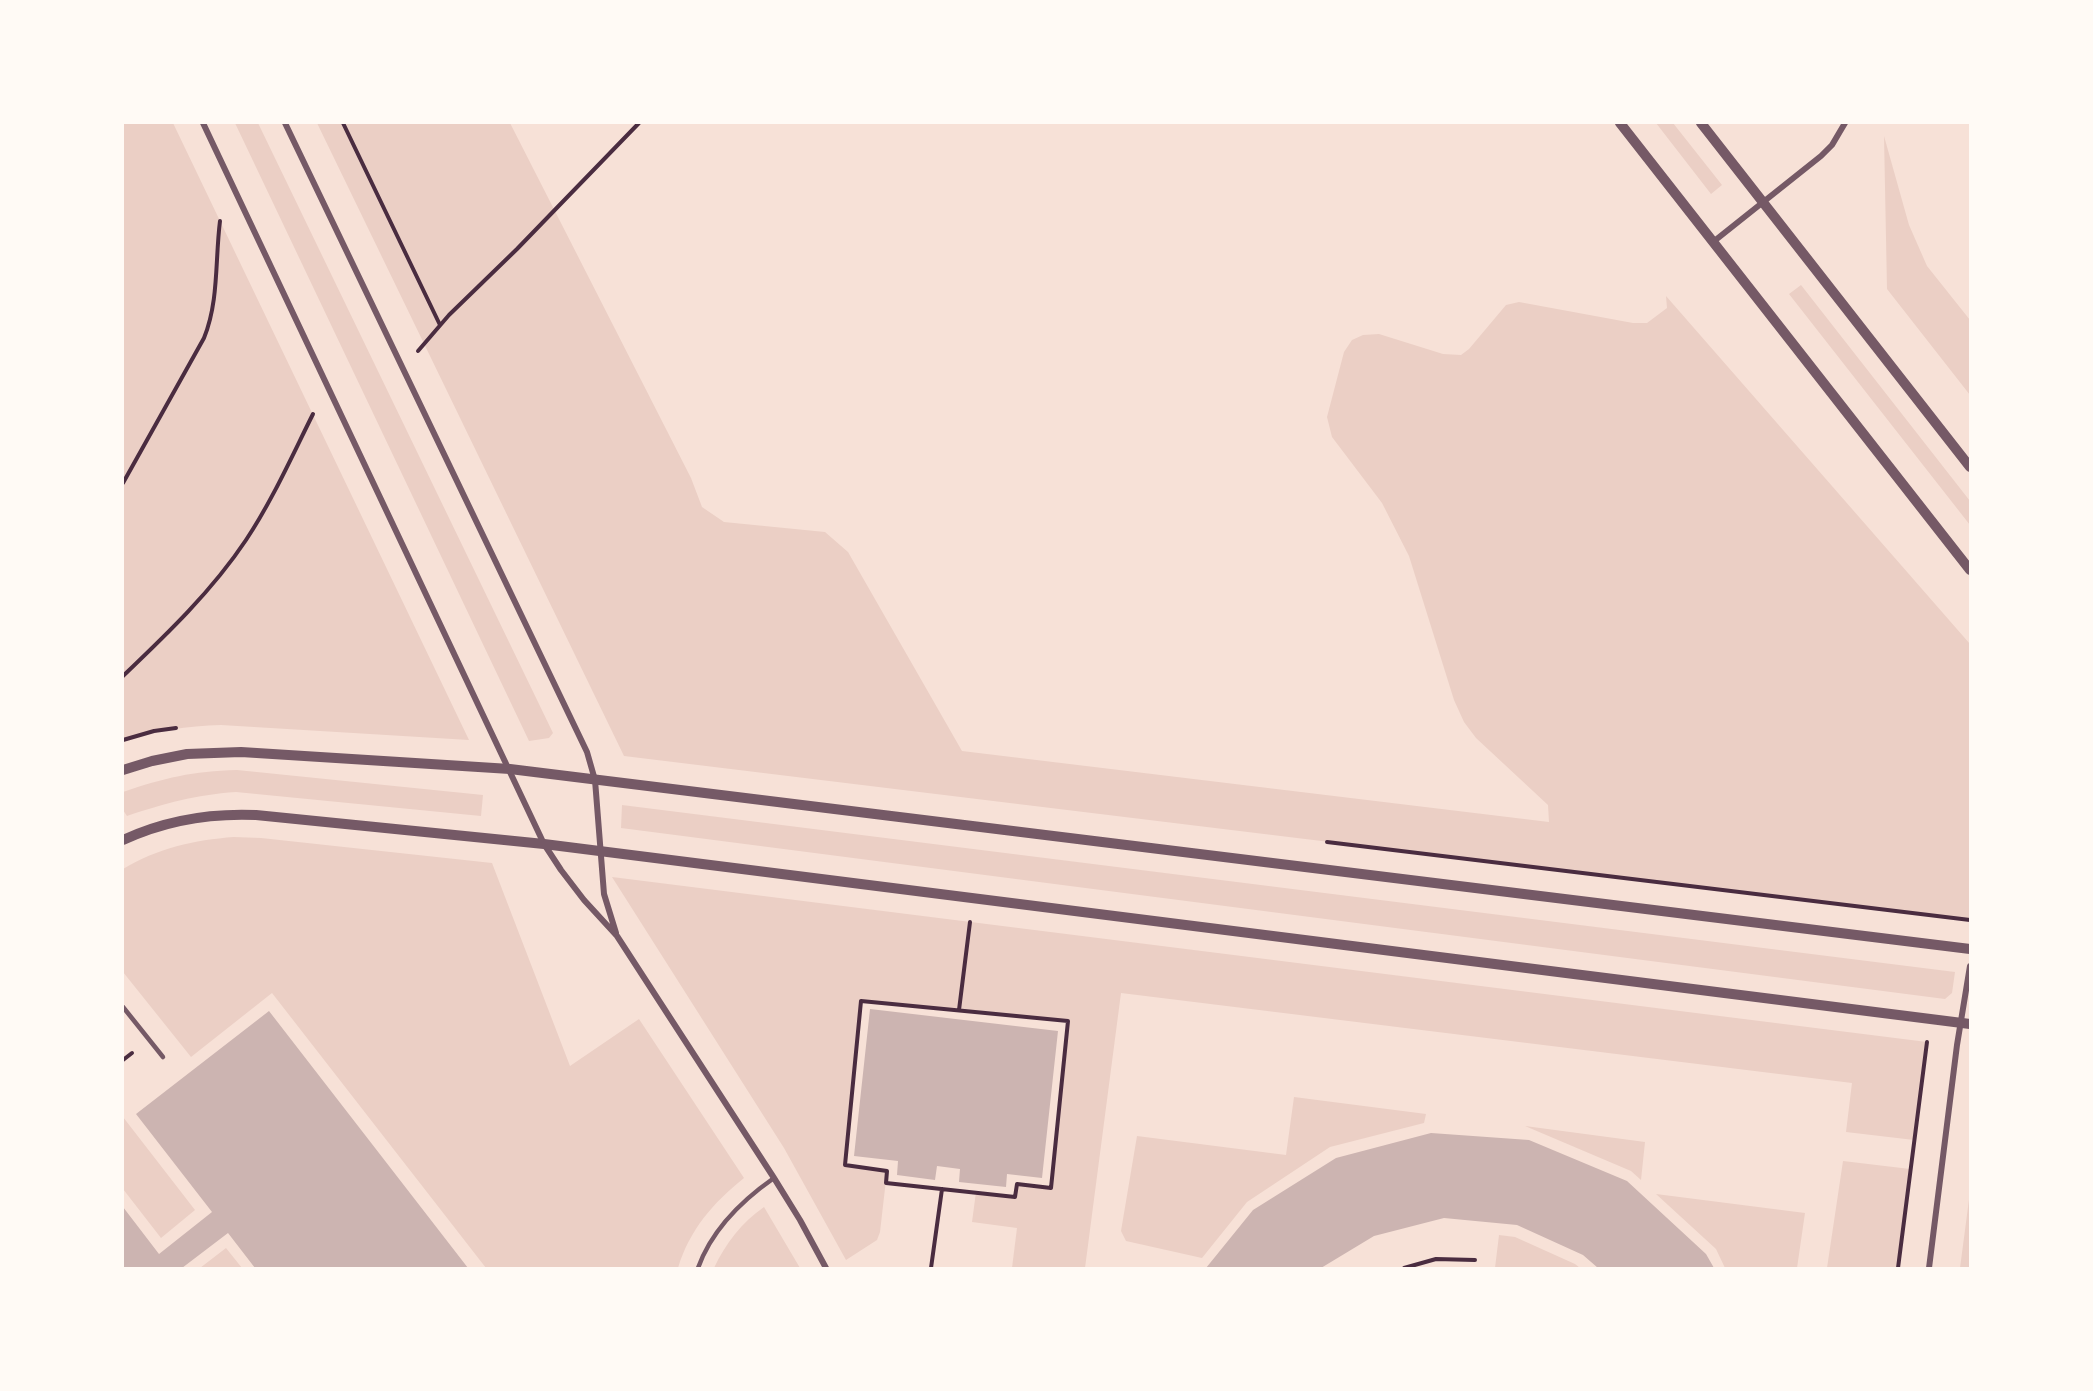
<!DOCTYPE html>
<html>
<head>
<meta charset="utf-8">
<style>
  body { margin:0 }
  #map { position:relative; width:2093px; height:1391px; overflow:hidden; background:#f7e1d7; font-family:Manrope,sans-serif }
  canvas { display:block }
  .frame { position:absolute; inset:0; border:124px solid #fffaf5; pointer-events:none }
</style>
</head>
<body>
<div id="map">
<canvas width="2093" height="1391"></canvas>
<div class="frame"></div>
</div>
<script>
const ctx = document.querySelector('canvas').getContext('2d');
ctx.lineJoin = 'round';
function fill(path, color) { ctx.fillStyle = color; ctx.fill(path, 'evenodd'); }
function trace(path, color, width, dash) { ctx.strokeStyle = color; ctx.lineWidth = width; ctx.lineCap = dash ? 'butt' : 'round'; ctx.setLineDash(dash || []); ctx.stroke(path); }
fill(new Path2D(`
  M123,123h50l296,617 -248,-15c-34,1 -65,6 -98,15z
  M235,123h23l295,610 -4,5 -20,3z
  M317,123h193l181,355 11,29 22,15 101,10 23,20 114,199 587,71 -1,-17 -72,-67 -12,-16 -10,-22 -45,-144 -27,-53 -50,-66 -5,-20 17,-65 8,-12 11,-5 16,-1 64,20 18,1 8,-6 37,-44 13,-3 114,21h14l20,-15 -1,-12 304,348v276l-1346,-164z
  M1656,123h17l49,62 -11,9z
  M1884,136l25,89 18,41 43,54v75l-83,-106z
  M1801,285l169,216v24l-181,-231z
  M237,770l246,25 -2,21 -245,-24c-41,3 -70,11 -109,24l-4,-6v-18c41,-14 70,-21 114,-22z
  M622,805l1333,167 -3,21 -7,6 -1324,-171z
  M234,837l27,1 231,25 78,203 69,-47 105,159c-31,25 -54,51 -66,90h-192l-214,-275 -81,64 -68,-85v-103c35,-21 71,-29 111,-32z
  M612,877l1315,165 -13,98 -68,-8 6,-49 -731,-90 -36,275h-73l5,-40 -45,-6 4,-30 38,5 3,-13 34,4 17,-167 -207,-20 -16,164 42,6 -7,61 -3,8 -31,20 -62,-112z
  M1294,1097l132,17 -2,9 -94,24 -83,55 -45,56 -76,-17 -5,-10 16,-95 149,19z
  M123,1117l72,93 -34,28 -38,-49z
  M1525,1126l120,16 -4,38 -10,-9z
  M1843,1161l67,8 -12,99h-71z
  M1970,1192v76h-10z
  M1656,1194l149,19 -8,55h-72l-9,-19z
  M764,1207l36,61h-86c12,-25 27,-45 50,-61z
  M1499,1235l16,2 60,27 5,4h-85z
  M226,1248l16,20h-42z`), '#ebcfc5');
fill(new Path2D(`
  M870,1009l188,22 -16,147 -35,-4 -1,13 -47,-5 1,-13 -23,-3 -2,14 -38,-5 1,-14 -44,-5z
  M269,1011l199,257h-213l-27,-35 -46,35h-59v-61l36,47 53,-42 -76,-98z
  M1431,1133l98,7 98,41 79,73 8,14h-116l-15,-13 -66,-30 -73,-7 -70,18 -53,32h-115l47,-58 83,-52z`), '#ccb4b1');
trace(new Path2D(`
  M343,123l97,202
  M418,351l31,-36 68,-66 122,-126
  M123,483l81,-145c15,-37 11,-78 16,-117
  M123,676c44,-42 89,-85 123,-136 26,-39 46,-84 67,-126
  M123,740l31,-9 22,-3
  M1327,842l643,78
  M861,1001l207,20 -17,167 -34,-4 -2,13 -129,-14 1,-12 -42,-6z
  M959,1010l11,-88
  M123,1060l9,-7
  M931,1268l11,-79
  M1404,1268l32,-9 39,1
  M1898,1268l29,-226`), '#4a2c40', 4);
trace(new Path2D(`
  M123,1007l40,50
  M698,1268c14,-39 43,-67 76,-90`), '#755966', 4.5);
trace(new Path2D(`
  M203,123l341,721 17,26 23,30 33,36 157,242 26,42 26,48
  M285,123l302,629 8,28 9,114 12,39
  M1713,242l108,-86 11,-11 13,-22
  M1929,1268l28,-223 13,-79`), '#755966', 6);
trace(new Path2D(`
  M1620,123l350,447
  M1701,123l269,344
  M123,770l29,-9 35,-7 54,-2 269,17 1460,180
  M123,840c43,-20 86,-27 133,-25l288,29 1426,180`), '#755966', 10);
</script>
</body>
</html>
